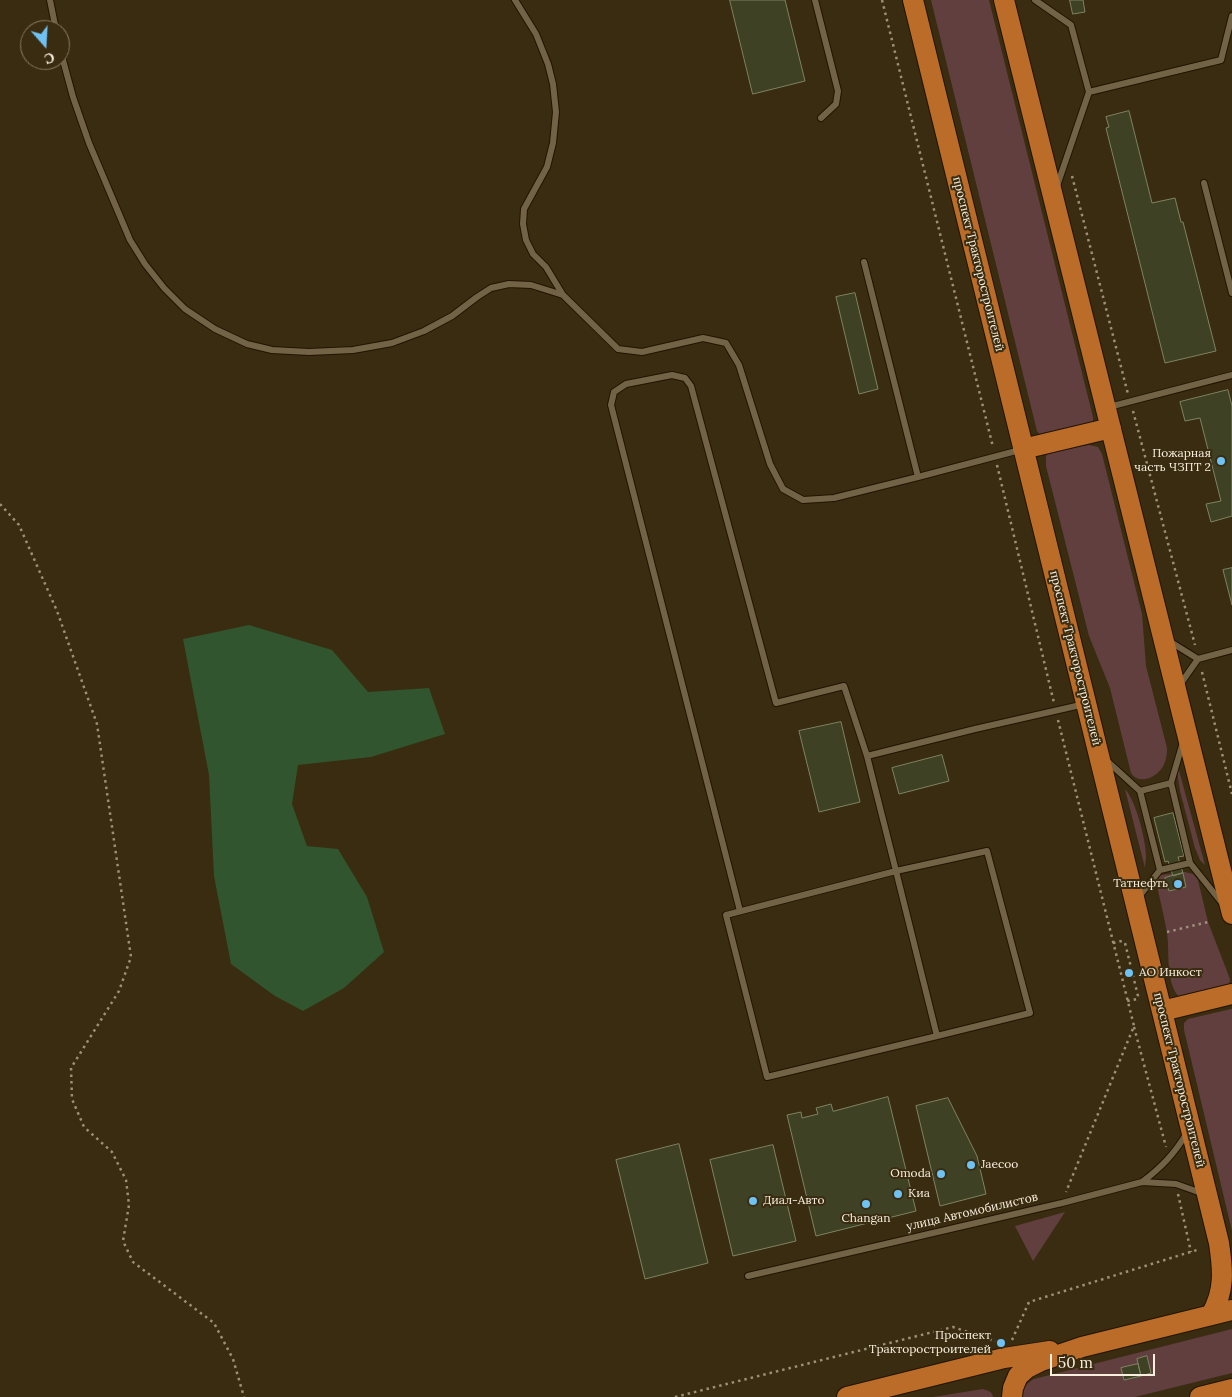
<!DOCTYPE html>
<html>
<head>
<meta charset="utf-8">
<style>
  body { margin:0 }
  #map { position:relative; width:1232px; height:1397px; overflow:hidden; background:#3a2c10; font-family:Lora,serif }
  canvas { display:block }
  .north { position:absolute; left:20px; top:20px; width:50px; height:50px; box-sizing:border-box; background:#3a2c10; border:1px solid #867a62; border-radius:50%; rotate:161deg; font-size:14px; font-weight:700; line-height:20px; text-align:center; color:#f7eede }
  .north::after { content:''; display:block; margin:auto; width:18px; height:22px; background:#6fc2f4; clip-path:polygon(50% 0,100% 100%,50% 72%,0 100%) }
  .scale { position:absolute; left:1050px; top:1354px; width:105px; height:22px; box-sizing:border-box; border:2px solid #f7eede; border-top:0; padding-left:6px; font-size:15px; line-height:18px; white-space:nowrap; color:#f7eede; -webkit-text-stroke:4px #3a2c10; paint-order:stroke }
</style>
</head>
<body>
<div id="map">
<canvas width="1232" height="1397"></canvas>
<div class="north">С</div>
<div class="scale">50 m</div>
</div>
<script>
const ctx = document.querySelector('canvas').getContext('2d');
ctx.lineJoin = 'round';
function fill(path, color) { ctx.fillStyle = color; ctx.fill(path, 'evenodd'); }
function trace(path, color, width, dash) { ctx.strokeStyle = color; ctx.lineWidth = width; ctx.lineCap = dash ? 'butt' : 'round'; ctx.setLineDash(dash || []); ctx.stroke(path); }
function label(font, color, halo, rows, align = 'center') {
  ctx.font = font + ' Lora,serif'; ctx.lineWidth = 4; ctx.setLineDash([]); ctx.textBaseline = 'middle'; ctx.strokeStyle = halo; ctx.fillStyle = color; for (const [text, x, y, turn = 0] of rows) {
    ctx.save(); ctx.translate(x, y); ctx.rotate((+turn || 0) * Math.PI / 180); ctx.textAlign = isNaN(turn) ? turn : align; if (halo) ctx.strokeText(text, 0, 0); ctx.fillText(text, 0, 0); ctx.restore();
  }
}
fill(new Path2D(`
  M931,0h58l104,417v6l-52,13 -4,-5z
  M1089,445l9,2 4,7 40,160 4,52 21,82c0,7 -1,14 -5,20 -7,10 -23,17 -31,5l-21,-85 -21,-52 -43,-170v-10l4,-5z
  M1178,767l27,98 -5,-5 -5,-12 -15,-57 -2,-13z
  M1125,789c11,12 21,51 21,67 0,4 -1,8 -1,12z
  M1185,872l8,2 5,6 10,42 22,57 -1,6 -50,12c-14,-16 -9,-44 -12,-64 -3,-17 -7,-34 -11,-51l1,-4 4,-3z
  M1231,1009h1v222l-48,-201v-7l4,-4z
  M1065,1212l-32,49 -18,-35z
  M1232,1329v44l-97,24h-113c0,-9 5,-14 12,-18z
  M983,1389c5,2 9,2 10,8h-60z`), '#613f3f');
fill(new Path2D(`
  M249,625l83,25 36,42 61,-4 16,46 -74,23 -73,8 -6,39 15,42 31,3 29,48 17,55 -40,36 -41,23 -28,-15 -44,-32 -17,-88 -5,-101 -26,-136z`), '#30552f');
const building = new Path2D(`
  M730,0h55l20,81 -52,13z
  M1070,0h13l2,12 -12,2z
  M1129,111l23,92 23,-5 6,24h2l33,129 -51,12 -59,-235 3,-1 -3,-10z
  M855,293l23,96 -19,5 -23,-97z
  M1228,390l4,16v110l-21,6 -5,-18 15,-3 -21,-83 -15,3 -5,-19z
  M1232,568v37l-9,-35z
  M841,722l19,80 -41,10 -20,-81z
  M942,755l7,26 -50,13 -7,-26z
  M1173,813l11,43 -6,1 5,16 -10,3 -5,-15 -3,1 -11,-44z
  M1183,873l3,14 -17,4 -4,-13z
  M888,1097l28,114 -100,25 -29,-121 14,-3 1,6 16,-4 -2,-6 15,-4 2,7z
  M948,1098l29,58 9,38 -46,12 -24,-100z
  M679,1144l29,119 -63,16 -29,-119z
  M773,1145l23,96 -63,15 -23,-96z
  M1147,1356l4,17 -10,3 -4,-17z
  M1138,1364l3,12 -17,4 -3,-12z`);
fill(building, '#3e4123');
trace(building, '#7f8363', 1);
const lane = new Path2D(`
  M50,0l6,30
  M515,0l21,34 12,30 5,20 3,28 -3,31 -6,24 -23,42 -1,15 3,16 7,14 13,13 17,28 55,54 24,3 61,-14 23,5 13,22 31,99 13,25 20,11 31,-2 84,-21 102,-27
  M815,0l23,91 -2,13 -15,14
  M1035,0l36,25 18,67 -32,94
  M60,49l13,48 16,46 41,97 15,24 19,24 21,21 30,20 32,15 25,6 37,2 44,-2 39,-7 32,-12 28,-15 25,-19 14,-9 18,-4 22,1 32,10
  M1089,92l132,-32 11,-44
  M1204,183l28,110
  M864,262l54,215
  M1109,407l123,-32
  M1169,641l29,18
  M1179,686l19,-27 34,-9
  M1183,742l-12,41 19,80 32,40
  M1106,760l34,31 20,79 -22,28
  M1140,791l31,-8
  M1160,870l30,-7
  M896,871l41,165 -170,41 -41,-162z
  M740,911l-129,-506 3,-13 12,-8 46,-9 13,3 6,8 85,317 68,-17 23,70
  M937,1036l93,-23 -43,-162 -91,20 -29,-115 108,-27 110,-25
  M1142,1182c20,-15 32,-28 45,-49
  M748,1276l314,-73 80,-21 34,2 28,10`);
const primary = new Path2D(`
  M913,0l306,1243c4,27 6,48 -8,72
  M1004,0l228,914
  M1023,449l88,-21
  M1162,1011l70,-17
  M847,1397l157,-39 46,-7
  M1012,1397l1,-9 5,-12 9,-8 14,-7 41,-14 150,-37
  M1200,1397l32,-8`);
trace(lane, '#211400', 8);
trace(primary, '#211400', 22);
trace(new Path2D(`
  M882,0l111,447
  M1072,176l56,218
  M1133,411l62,234
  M997,465l57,238
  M0,504l19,21 38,86 40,113 34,233 -12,34 -48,77 1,31 12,28 28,25 14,28 3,25 -6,36 10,21 81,61 19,36 11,38
  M1202,672l30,122
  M1058,720l76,306 -68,166
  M1167,932l41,-10
  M1113,943l9,-2 3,2 13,53 -1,3 -10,2
  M1134,1027l32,120
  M1178,1194l13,58
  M1012,1340l17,-38 171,-53
  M675,1397l278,-70 44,15`), '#9c907a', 2.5, [2.5, 4]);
trace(lane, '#726246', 6);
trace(primary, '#bb6c28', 20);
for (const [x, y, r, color] of [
  [1221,461,5,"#6fc2f4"],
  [1178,884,5,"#6fc2f4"],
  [1129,973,5,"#6fc2f4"],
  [971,1165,5,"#6fc2f4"],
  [941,1174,5,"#6fc2f4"],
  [898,1194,5,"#6fc2f4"],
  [753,1201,5,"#6fc2f4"],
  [866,1204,5,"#6fc2f4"],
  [1001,1343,5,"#6fc2f4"]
]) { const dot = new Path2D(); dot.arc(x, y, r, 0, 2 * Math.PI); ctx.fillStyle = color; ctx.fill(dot); trace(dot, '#3a2c10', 2); }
label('12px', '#f7eede', '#3a2c10', [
  ["проспект Тракторостроителей",978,264,76],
  ["проспект Тракторостроителей",1075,658,76],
  ["проспект Тракторостроителей",1179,1080,76],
  ["улица Автомобилистов",972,1212,-13]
]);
label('12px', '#f7eede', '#3a2c10', [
  ["Пожарная",1211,454],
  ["часть ЧЗПТ 2",1211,468],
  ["Татнефть",1168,884],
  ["АО Инкост",1139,973,"left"],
  ["Jaecoo",981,1165,"left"],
  ["Omoda",931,1174],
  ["Киа",908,1194,"left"],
  ["Диал-Авто",763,1201,"left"],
  ["Changan",866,1219,"center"],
  ["Проспект",991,1336],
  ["Тракторостроителей",991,1350]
], 'right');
</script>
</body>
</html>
